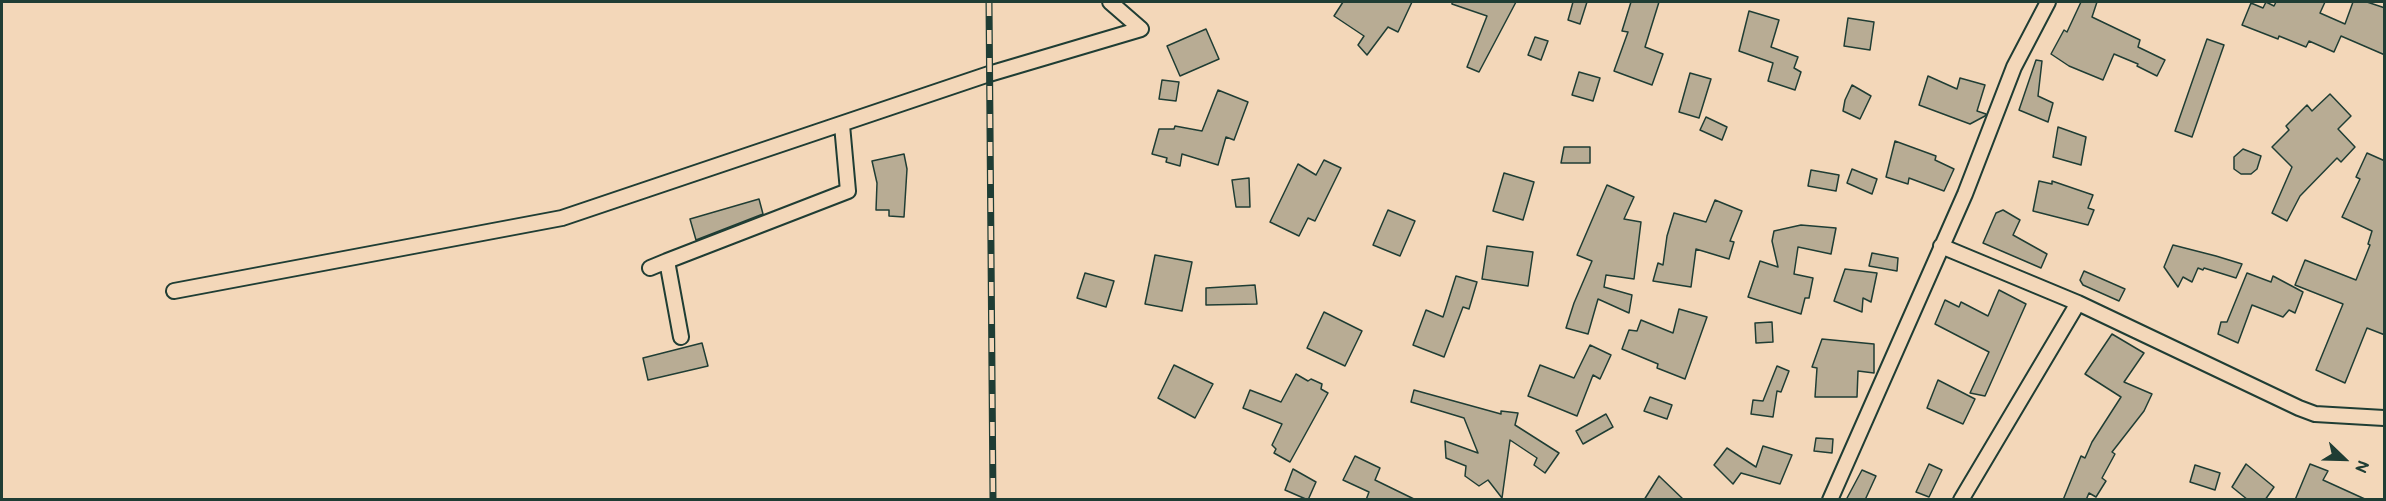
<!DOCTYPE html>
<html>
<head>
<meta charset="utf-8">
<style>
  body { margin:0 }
  #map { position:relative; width:2386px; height:501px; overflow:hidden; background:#f3d7b9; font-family:"Balsamiq Sans",sans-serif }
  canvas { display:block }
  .frame { position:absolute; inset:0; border:3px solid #1f3d34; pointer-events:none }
  .north { position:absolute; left:2314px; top:429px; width:60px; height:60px; -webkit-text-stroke:4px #f3d7b9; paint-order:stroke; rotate:113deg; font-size:16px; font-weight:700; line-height:24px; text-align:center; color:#1f3d34 }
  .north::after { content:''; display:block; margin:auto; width:21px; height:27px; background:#1f3d34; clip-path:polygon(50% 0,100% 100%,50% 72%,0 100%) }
</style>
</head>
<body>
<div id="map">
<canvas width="2386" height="501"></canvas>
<div class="frame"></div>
<div class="north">N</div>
</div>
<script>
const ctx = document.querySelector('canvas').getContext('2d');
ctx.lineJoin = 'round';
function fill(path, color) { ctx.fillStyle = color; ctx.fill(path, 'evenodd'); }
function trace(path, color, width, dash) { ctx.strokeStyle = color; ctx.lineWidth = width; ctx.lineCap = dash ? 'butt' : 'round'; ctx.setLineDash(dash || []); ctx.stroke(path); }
const building = new Path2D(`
  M1343,2h69l-14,30 -10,-5 -21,28 -9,-10 6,-9 -30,-20z
  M1452,2h64l-37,70 -12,-5 20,-51 -35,-12z
  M1573,2h14l-7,22 -12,-4z
  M1631,2h28l-14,45 18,7 -11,31 -38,-14 14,-39 -6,-1z
  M2081,2h16l-5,15 48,23 -2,7 27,13 -8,16 -20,-10 1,-2 -24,-10 -11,26 -34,-14 -18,-12 13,-24 3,2z
  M2266,2l8,4 2,-4h49l-5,11 25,11 8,-22h14l18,6v47l-44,-19 -7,16 -25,-11 -3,6 -27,-11 -1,3 -36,-14 9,-22 12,5z
  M1749,11l30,9 -8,27 27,10 -4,11 7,4 -6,18 -27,-9 5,-18 -34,-12z
  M1848,18l26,4 -4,28 -26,-4z
  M1206,29l13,30 -39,17 -13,-30z
  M1535,37l13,4 -7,19 -13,-5z
  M2207,39l17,6 -32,92 -17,-6z
  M2036,60l6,1 -4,35 15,7 -5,19 -29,-12z
  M1579,72l21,6 -7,23 -21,-6z
  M1690,73l21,6 -12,39 -20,-6z
  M1928,76l29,13 3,-11 25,7 -8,26 9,3 -1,2 -15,8 -51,-19z
  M1162,80l17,2 -3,19 -17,-2z
  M1852,85l19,11 -11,23 -17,-8 2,-11z
  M1218,90l30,12 -14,38 -8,-3 -8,28 -36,-11 -2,12 -14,-4 1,-4 -15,-4 7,-25h15l1,-3 27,5z
  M2330,94l21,22 -13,13 17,18 -14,15 -4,-4 -37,38 -13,25 -15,-8 20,-46 -20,-20 17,-17 -3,-4 21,-21 5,6z
  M1706,117l21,10 -5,13 -22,-10z
  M2058,127l28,10 -5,28 -28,-8z
  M1895,141l41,15 -1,4 19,9 -10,22 -35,-13 -1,6 -22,-7z
  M1564,147h26v16h-29z
  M2243,149l18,7 -4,13 -6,5h-10l-7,-5v-12z
  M2367,153l18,8v174l-18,-7 -22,55 -29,-13 27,-66 -48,-19 10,-25 51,20 14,-35 -2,-1 4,-13 -30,-14 18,-38 -4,-2z
  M904,154l3,15 -3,48 -15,-1v-6h-13l1,-27 -5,-22z
  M1324,160l17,8 -26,53 -7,-3 -9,18 -29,-14 28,-58 18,11z
  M1852,169l25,10 -5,15 -25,-11z
  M1811,170l28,5 -3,16 -28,-5z
  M1504,173l30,9 -11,38 -30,-9z
  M1249,178l1,29h-14l-4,-27z
  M2039,181l13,3v-3l41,14 -5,13 6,2 -6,15 -55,-14z
  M1607,185l27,12 -10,22 17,3 -7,57 -28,-4 -2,12 28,8 -3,18 -31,-14 -10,35 -22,-6 8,-25 18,-42 -15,-6z
  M759,199l4,15 -67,26 -6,-21z
  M1715,200l27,11 -12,30 4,1 -5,17 -33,-10 -5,38 -38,-6 5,-18 5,2 4,-29 7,-23 32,9z
  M1388,210l27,11 -15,35 -27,-11z
  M2003,210l17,10 -7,15 34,19 -6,14 -58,-25 13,-30z
  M1801,225l35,3 -5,26 -33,-7 -4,27 19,4 -4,20h-4l-4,16 -53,-17 12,-36 18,6 -6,-26 2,-10z
  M2173,245l43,11 26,8 -6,14 -32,-10 -1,2 -5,-2 -6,14 -9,-5 -5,10 -14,-20z
  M1487,246l46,6 -5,34 -46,-7z
  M1872,253l26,5 -1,13 -28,-5z
  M1155,255l37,7 -10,49 -37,-7z
  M1845,269l32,4 -6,29 -8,-4 -1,14 -28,-11z
  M2084,271l41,18 -6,12 -36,-16 -3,-5z
  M1085,273l29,8 -8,26 -29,-9z
  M2247,273l24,9 2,-6 30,16 -8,21 -6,-3 -6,7 -31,-12 -14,38 -20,-9 3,-12h6z
  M1456,276l21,6 -8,27 -6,-2 -19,50 -31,-12 13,-35 17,7z
  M1255,285l2,19 -51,1v-17z
  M1999,290l27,14 -41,92 -15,-3 19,-41 -54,-28 10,-24 14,7 2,-5 27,14z
  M1679,309l28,8 -22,62 -28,-11 1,-4 -36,-15 7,-19 8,1 4,-11 32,13z
  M1324,312l38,19 -17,35 -38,-18z
  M1772,322l1,20 -17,1 -1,-20z
  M2112,334l32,19 -20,29 28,12 -8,17 -32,41 3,2 -13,24 4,3 -10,16 -7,-4 -3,7h-23l18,-44 4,2 7,-16 29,-45 -36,-23z
  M1822,339l52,5v29l-16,-2 -1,26h-42l2,-29 -5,-1z
  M702,343l6,23 -60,14 -5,-22z
  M1590,345l21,10 -11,24 -7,-4 -16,41 -49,-20 12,-31 34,13z
  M1174,365l39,19 -18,34 -37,-20z
  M1777,366l12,5 -8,21 -4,-1 -4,26 -22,-3 2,-14 10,1z
  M1296,374l12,7 3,-2 11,5 -1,5 7,4 -38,69 -16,-9 2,-4 -4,-4 10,-21 -39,-16 7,-18 31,12z
  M1938,380l37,19 -12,25 -36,-16z
  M1414,390l87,24v-3l17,2 -3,12 44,28 -14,20 -11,-8 3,-7 -27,-18 -8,58 -14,-18 -9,6 -14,-10 1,-10 -20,-8 -1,-17 33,12 -14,-35 -53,-16z
  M1650,397l22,8 -5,14 -23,-8z
  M1606,414l7,13 -30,17 -7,-13z
  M1816,438l17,1 -1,14 -18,-2z
  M1763,446l29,9 -12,29 -39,-11 -8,11 -19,-19 13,-17 29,19z
  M1355,456l25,12 -5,12 41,20h-50l3,-8 -26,-12z
  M1929,464l13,6 -13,27 -13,-5z
  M2246,464l28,23 -9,13h-17l-16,-13z
  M2310,464l18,7 -5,9 44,20h-72z
  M2195,465l25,8 -5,17 -25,-8z
  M1293,469l23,13 -8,18 -23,-10z
  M1862,470l14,6 -11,24h-19z
  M1659,476l25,24h-40z`);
fill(building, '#b8ac94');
trace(building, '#1f3d34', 1.5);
const street = new Path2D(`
  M1941,246l137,57 221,105 16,6 69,4
  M650,268l17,-7
  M174,291l388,-73 427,-144 152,-45 -31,-27
  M681,337l-14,-76 181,-70 -6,-66
  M1830,500l135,-306 49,-127 34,-65
  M1961,500l117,-197`);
trace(street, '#1f3d34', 18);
trace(street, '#f3d7b9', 14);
const rail = new Path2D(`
  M989,2l4,498`);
trace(rail, '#1f3d34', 7);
trace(rail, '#f3d7b9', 4.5, [14]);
</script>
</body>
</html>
